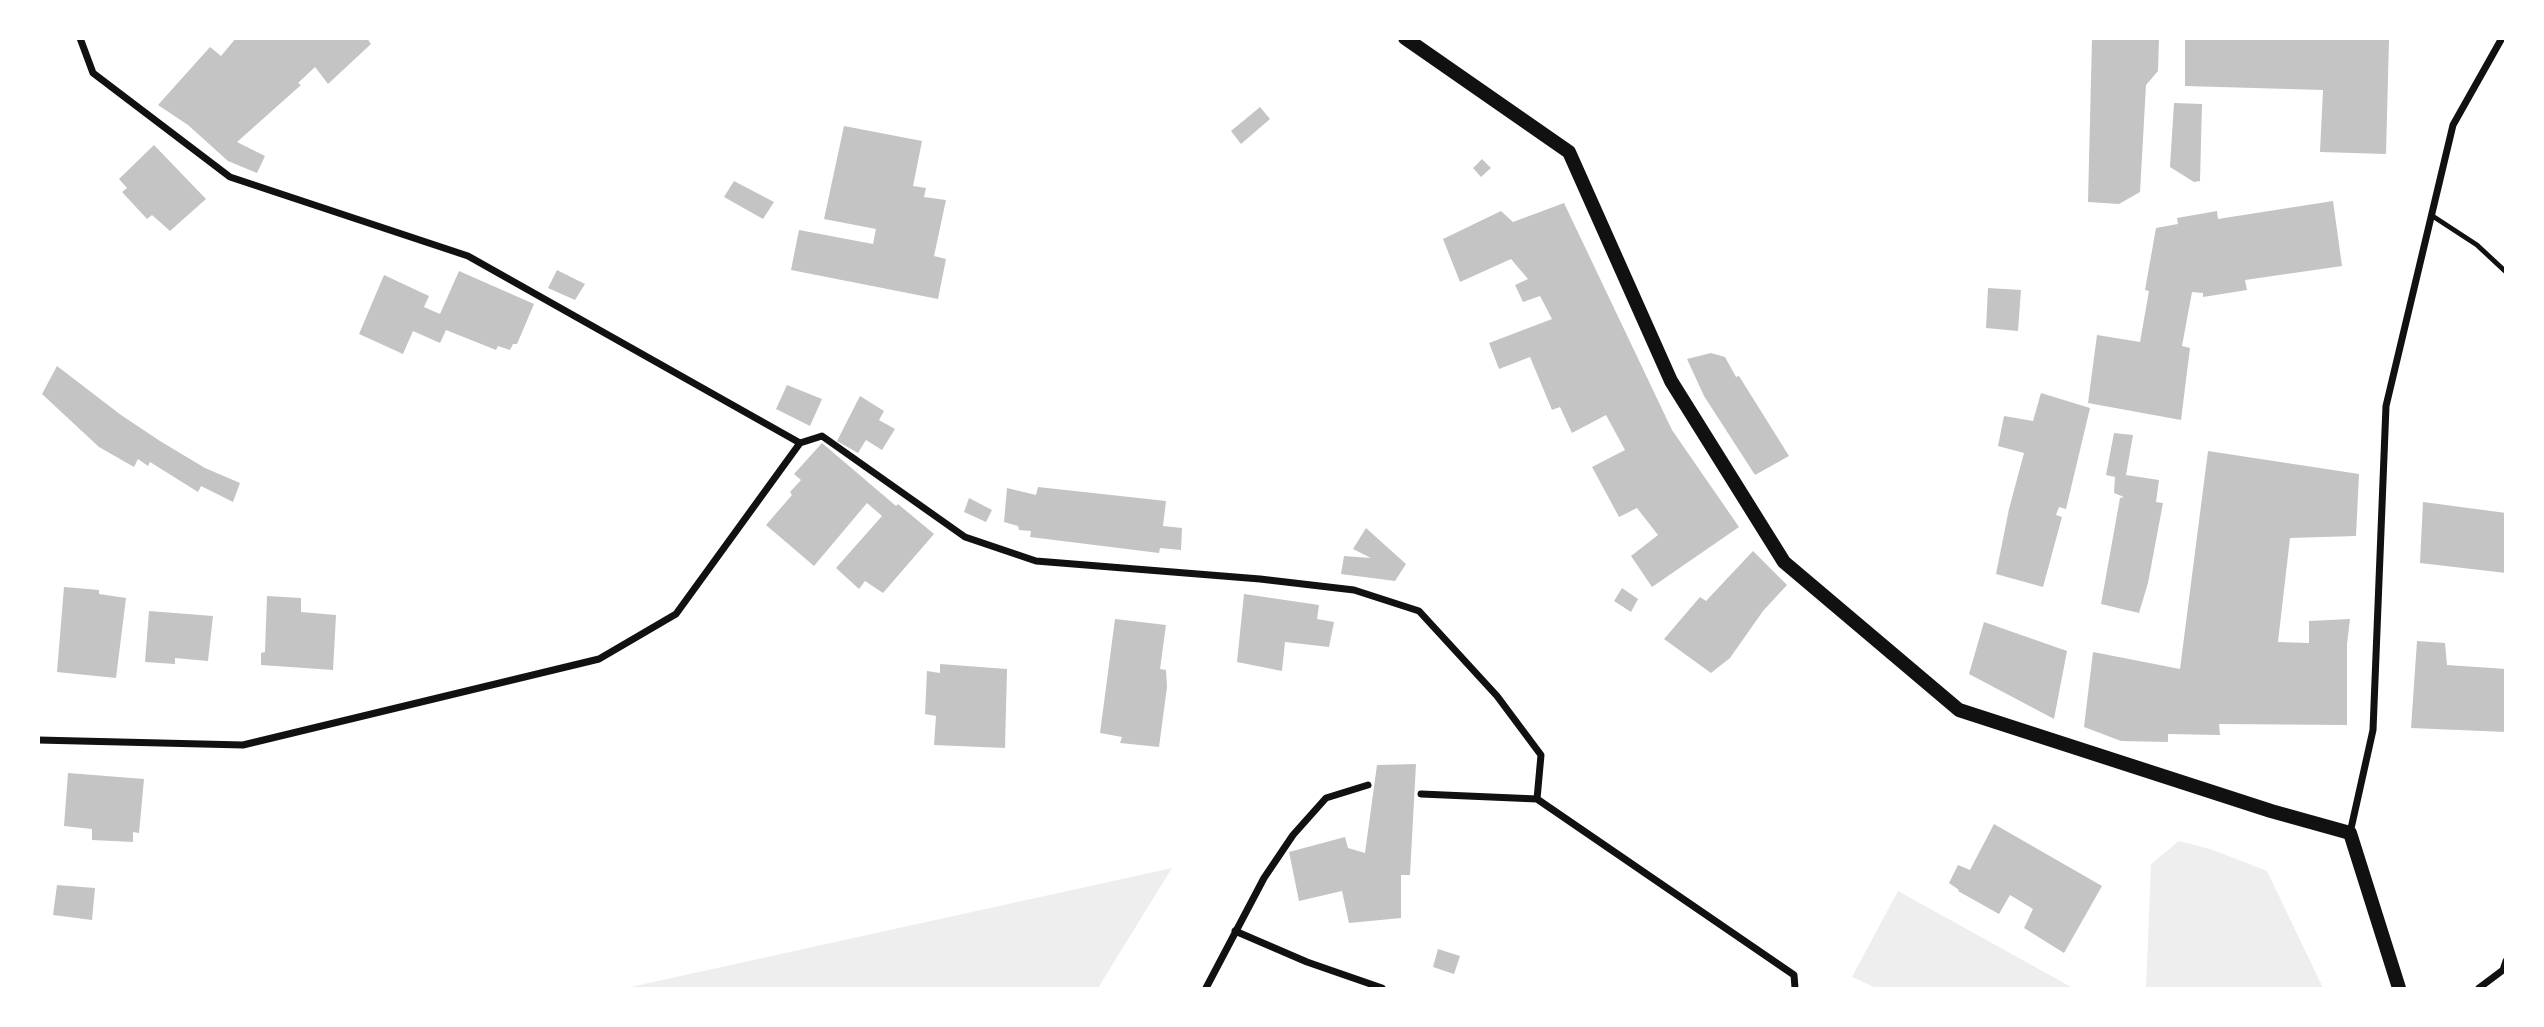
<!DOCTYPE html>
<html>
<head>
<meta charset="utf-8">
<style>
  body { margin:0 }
  #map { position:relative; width:2544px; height:1027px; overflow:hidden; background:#fff; font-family:Lora,serif }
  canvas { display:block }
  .frame { position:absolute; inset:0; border:40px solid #fff; pointer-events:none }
</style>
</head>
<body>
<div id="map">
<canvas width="2544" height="1027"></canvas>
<div class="frame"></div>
</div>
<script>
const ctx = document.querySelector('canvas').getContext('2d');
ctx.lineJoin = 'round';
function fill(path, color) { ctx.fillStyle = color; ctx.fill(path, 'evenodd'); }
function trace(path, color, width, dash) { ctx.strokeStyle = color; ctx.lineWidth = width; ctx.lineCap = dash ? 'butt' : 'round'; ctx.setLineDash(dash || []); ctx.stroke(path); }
fill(new Path2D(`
  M2179,841l34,9 54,21 56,117h-177l5,-124z
  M1172,868l-74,120h-472z
  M1898,891l175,97h-197l-24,-11z`), '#eee');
fill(new Path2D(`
  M236,38h131l4,6 -43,40 -13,-17 -17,16 3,2 -64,57 28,14 -8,17 -29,-12 -40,-36 -30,-20 52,-58 11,9z
  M2092,38h67l-1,33 -12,14 -6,107 -21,12 -31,-2z
  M2185,38l204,2 -3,114 -66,-2 3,-62 -138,-4z
  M2174,103l28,1 -2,77 -6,1 -24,-15z
  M1260,107l10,12 -29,25 -10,-13z
  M844,126l78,15 -9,45 13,2 -2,9 22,3 -12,56 12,3 -8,40 -147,-29 8,-40 74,14 3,-15 -52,-10z
  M154,145l52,54 -36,32 -18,-16 -5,4 -25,-27 5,-4 -8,-9z
  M1482,159l9,9 -10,9 -8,-9z
  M734,181l40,21 -11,17 -39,-22z
  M2333,201l9,65 -97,14 2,10 -44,7v-4l-11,-1 -10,54 8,2 -9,72 -93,-17 9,-68 43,7 9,-51 -4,-1 11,-62 22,-4 -1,-6 40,-7 1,8z
  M1564,203l108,227 67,97 -87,60 -21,-31 27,-21 -21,-27 -18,9 -27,-50 33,-17 -19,-35 -34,18 -12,-26 -8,3 -22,-53 -31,12 -10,-26 63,-24 -12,-23 -17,6 -8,-17 13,-6 -17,-20 -51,23 -17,-43 58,-28 12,11z
  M557,270l28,14 -10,16 -27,-12z
  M459,271l75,33 -17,40h-4l-3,6 -12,-4 -2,4 -50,-20 -6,13 -27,-12 -10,23 -44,-20 25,-59 45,21 -5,11 16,7z
  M1988,288l33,2 -3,41 -32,-3z
  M1711,353l14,4 11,20 3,-1 50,80 -34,19 -51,-79 -17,-37z
  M57,366l64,49 39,26 45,27 35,15 -7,19 -32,-16 -3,6 -48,-30 -2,4 -10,-7 -4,8 -35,-20 -57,-53z
  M787,385l35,14 -12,27 -34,-17z
  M2041,393l49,15 -24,101 -7,-2 -3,8 6,2 -19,70 -47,-13 13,-65 15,-56 -26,-7 6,-30 29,5z
  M860,396l24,15 -5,9 16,9 -13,21 -16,-10 -8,13 -21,-12z
  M2114,433l19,2 -7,40 33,5 -3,22 7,1 -15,80 -9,30 -38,-9 19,-106 4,-1 -10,-4 1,-16 -9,-2z
  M822,443l74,63 2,-2 36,30 -51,59 -18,-12 -6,8 -23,-21 46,-52 -15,-13 -53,63 -48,-41 26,-30 -2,-3 11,-12 -7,-6z
  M2208,451l151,23 -3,62 -66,2 -12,104 31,1v-22l41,-2 -3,25v81l-128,-1 1,11 -52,-1v8l-47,-1 -37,-14 9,-75 87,17z
  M1038,487l128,14 -3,25 19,2 -1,22 -21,-2 -1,5 -129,-16 1,-6 -12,-1 -1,-4 -14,-4 3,-34 29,7z
  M969,498l23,12 -6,12 -22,-10z
  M2423,502l83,11v60l-86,-10z
  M1366,528l40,36 -11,17 -54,-7 3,-18 27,2 -18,-9z
  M1753,551l34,34 -24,26 -33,47 -19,15 -47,-34 36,-42 6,4z
  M64,587l35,3v4l27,4 -10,80 -59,-6z
  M1622,588l16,11 -7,13 -17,-11z
  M1244,594l75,11 -2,14 17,3 -5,25 -44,-5 -3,29 -45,-9z
  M267,596l34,2v14l35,3 -3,55 -72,-5v-12l4,-1z
  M149,611l64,5 -5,45 -33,-3v6l-30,-2z
  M1115,619l51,6 -6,44 6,1 1,17 -8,60 -39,-4 2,-6 -22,-4z
  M1984,622l83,29 -13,68 -85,-45z
  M2417,641l28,2 2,22 59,4v63l-95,-4z
  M940,664l67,5 -2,79 -71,-3 2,-29 -11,-2 2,-43 13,2z
  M1416,764l-6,111h-9v43l-52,5 -7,-32 -43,10 -10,-49 56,-15 3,11 17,5 12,-88z
  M68,773l76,6 -5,54 -6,-1v10l-41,-2v-11l-28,-3z
  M1994,824l108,62 -38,67 -40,-25 9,-19 -23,-14 -11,19 -41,-23 1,-1 -10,-7 9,-18 12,5z
  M57,885l38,3 -3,32 -39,-5z
  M1438,949l22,7 -6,18 -21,-7z`), '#c4c4c4');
trace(new Path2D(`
  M2431,215l46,30 29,27`), '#111', 5);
trace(new Path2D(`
  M80,38l13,35 137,104 238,79 332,187 22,-7 143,101 71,24 224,18 94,11 65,21 78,85 44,59 -4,44
  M38,740l205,5 356,-86 77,-45 124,-171
  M1421,794l116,5 257,176 1,13
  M2350,833l23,-103 13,-324 67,-281 49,-87
  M1235,931l72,31 75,26
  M1206,988l58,-110 29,-43 33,-37 42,-13
  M2479,988l24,-18 3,-9`), '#111', 7);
trace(new Path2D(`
  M1405,38l164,114 102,229 113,181 175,148 312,101 79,22 49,155`), '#111', 14);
</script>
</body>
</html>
